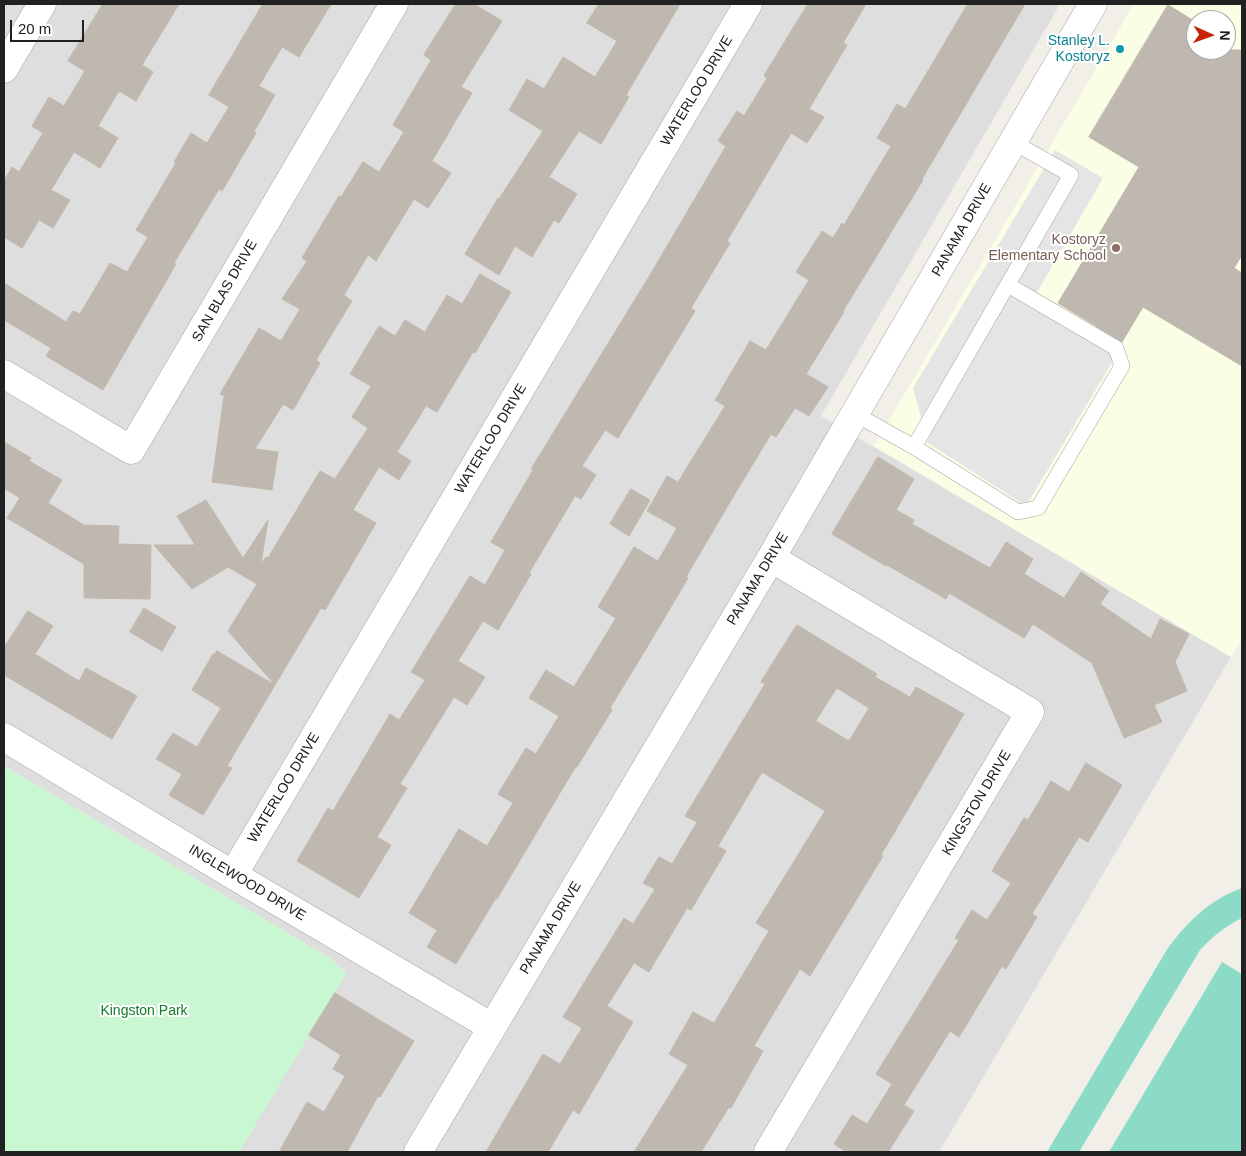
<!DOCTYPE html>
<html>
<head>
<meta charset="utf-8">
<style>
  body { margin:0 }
  #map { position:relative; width:1246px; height:1156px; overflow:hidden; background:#f1efe8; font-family:Arial,sans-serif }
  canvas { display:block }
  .frame { position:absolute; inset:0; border:5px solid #212121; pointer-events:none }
  .north { position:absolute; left:1186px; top:10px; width:50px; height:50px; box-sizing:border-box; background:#fff; border:1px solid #a6a6a6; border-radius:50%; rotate:92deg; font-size:14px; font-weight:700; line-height:20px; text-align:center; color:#212121 }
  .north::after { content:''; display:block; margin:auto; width:18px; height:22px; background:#c7230b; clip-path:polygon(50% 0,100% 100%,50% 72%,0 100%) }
  .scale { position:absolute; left:10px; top:20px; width:74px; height:22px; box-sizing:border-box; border:2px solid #212121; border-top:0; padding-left:6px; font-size:15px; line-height:18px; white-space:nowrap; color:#212121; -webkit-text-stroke:4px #fff; paint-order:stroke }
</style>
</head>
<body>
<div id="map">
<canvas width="1246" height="1156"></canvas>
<div class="frame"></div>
<div class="north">N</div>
<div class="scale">20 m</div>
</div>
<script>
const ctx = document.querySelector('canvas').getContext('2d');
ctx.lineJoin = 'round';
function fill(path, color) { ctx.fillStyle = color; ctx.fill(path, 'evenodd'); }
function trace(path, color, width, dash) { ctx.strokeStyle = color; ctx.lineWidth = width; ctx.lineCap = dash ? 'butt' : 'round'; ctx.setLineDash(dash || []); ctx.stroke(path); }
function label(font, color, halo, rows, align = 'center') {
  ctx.font = font + ' Arial,sans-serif'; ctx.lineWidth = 4; ctx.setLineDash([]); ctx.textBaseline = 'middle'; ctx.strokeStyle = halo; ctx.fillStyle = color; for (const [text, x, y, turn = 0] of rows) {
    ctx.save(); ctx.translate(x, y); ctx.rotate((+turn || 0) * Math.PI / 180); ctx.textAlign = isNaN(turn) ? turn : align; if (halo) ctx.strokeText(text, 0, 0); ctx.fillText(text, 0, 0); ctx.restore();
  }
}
fill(new Path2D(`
  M4,4h1056l-239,412 410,241 -292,495h-700l107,-179 -16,-15 -326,-192z`), '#dfdede');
fill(new Path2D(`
  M1134,4h108v635l-11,18 -357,-211zM1196,20h30v30h-30z`), '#fafee4');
fill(new Path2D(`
  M4,766l326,192 16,16 -107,178h-235z`), '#c9f7d2');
fill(new Path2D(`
  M1242,888v30c-16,8 -29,18 -42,32l-121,202h-32l119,-201c20,-28 43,-51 76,-63z
  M1222,962l20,12v178h-133z`), '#8bdbc6');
fill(new Path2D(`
  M1055,150l48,28 -67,116 86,52 -96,160 -98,-63 -15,-55z`), '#e5e5e5');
const building = new Path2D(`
  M103,4h76l-37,61 11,7 -17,29 -17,-10 -21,35 20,12 -18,30 -26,-16 -23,38 19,10 -17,28 -14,-8 -17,28 -18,-11v-56l8,-14 7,5 24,-39 -11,-7 17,-29 15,9 21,-35 -17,-10z
  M263,4h68l-32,53 -17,-10 -23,39 16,9 -21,37 2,1 -34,58 -3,-2 -45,74 2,1 -73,126 -57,-34 5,-8 -47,-28v-37l62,39 7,-11 7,3 30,-51 17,9 21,-35 -12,-7 40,-67 -2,-1 17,-29 16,10 22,-36 -20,-12z
  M456,4h18l28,17 -41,66 11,6 -40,68 19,12 -23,35 -14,-9 -38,62 -8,-6 -24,40 8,6 -36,59 4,3 -27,47 -10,-6 -28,45 23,3 -6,38 -60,-8 12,-86 -4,-2 39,-66 22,13 19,-32 -18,-10 25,-38 -5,-3 37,-62 2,1 22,-35 16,10 25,-40 -11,-7 38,-65 -7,-5z
  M599,4h81l-54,91 3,2 -28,47 -22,-13 -30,46 28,17 -18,29 -5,-3 -22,37 -17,-11 -16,29 -34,-21 33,-56 1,1 44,-68 -34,-21 18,-31 17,10 19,-32 32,20 22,-36 -30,-18z
  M808,4h58l-23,39 4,2 -38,64 15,8 -17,26 -16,-10 -64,108 3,2 -39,65 4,3 -77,127 -13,-8 -23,36 14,9 -15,24 -6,-3 -46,77 2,1 -33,56 -15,-9 -25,40 27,16 -18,28 -13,-8 -54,87 7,4 -30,49 14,8 -32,53 -62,-37 31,-53 5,3 57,-97 9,6 26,-40 -14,-8 59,-96 15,9 20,-35 -14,-8 42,-72 -2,-1 116,-189 79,-134 -8,-5 19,-30 7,5 23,-38 -3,-2z
  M968,4h57l-103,175 1,1 -80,131 1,1 -38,62 22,13 -19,29 -14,-8 -19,29 -5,-3 -41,68 -44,75 2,1 -36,61 -42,69 2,2 -35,57 -1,-1 -79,133 -1,-1 -40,66 -29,-17 10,-17 -28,-17 50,-84 28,17 26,-43 -15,-9 28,-46 10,6 23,-38 -30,-18 17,-28 28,17 42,-69 -18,-11 36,-60 24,14 19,-33 -30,-17 20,-35 11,6 47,-76 -10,-6 35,-59 16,9 43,-70 -13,-8 26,-41 11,7 9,-15 2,2 47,-79 -14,-8 20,-34 8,5z
  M1168,5l28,17v28h46v205l-8,13 8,5v93l-99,-59 -21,35 -64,-39 81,-136 -50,-30z
  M480,274l31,18 -36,61 -2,-1 -36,60 -11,-6 -29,46 14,9 -12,19 -20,-13 -26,43 23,13 -51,87 -4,-2 -46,77 -47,-54 29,-47 -29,-17 -36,22 -38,-44h41l-18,-29 29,-16 37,58 25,-38 -7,44 5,-7 2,1 52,-87 15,8 33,-51 -16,-11 19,-31 -21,-12 29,-48 16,10 10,-16 20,12 22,-37 15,9z
  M4,442l27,16 -2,3 33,19 -14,23 36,22 35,1 -1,18 33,1 -1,54 -66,-1v-34l-77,-46 13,-20 -16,-10z
  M878,457l36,22 -18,31 18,10 -2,4 78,44 16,-26 27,17 -9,15 40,24 17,-26 28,19 -9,13 51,35 9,-20 29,15 -14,28 12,29 -33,14 8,17 -38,16 -32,-75 -59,-39 -9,14 -75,-45 -3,6 -59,-34 -1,1 -54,-32z
  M631,489l19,11 -21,36 -19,-12z
  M144,608l32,19 -14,24 -32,-19z
  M28,611l25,15 -18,28 44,27 7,-13 51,28 -25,43 -108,-64v-27z
  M797,625l80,49 -2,3 35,20 6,-10 48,27 -83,141 2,1 -73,120 -10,-7 -46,77 9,5 -32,57 -2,-1 -28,45h-67l54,-87 -19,-11 24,-42 21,11 55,-92 -13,-8 69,-112 -63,-39 -44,74 8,5 -35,59 -4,-2 -38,64 -15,-9 -27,43 26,16 -54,92 -6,-4 -25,42h-62l57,-98 17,10 22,-36 -19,-11 61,-99 9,6 22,-35 -12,-6 16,-26 13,7 25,-42 -12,-6 80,-132 -4,-2zM837,688l32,20 -20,33 -33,-20z
  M217,651l58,34 -48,81 5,2 -29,47 -34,-20 13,-21 -26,-15 17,-26 24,14 24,-39 -29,-18 21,-36h2z
  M1086,763l36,22 -34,57 -9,-5 -47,77 5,3 -31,52 -4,-3 -43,71 -9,-6 -46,74 10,6 -26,41h-41l-13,-8 18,-29 15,9 25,-40 -16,-10 83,-134 -4,-2 17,-28 15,10 24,-37 -19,-12 32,-53 4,2 23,-39 18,11z
  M335,993l79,48 -34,56 -2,-1 -31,56h-68l28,-50 17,10 21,-36 -12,-7 8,-14 -32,-20z`);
fill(building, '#beb8b1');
trace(building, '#c2b8ab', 1);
const service = new Path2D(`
  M855,414l59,33 157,-272 -58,-33
  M914,447l104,65 20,-4 84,-142 -6,-18 -108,-63`);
const minor = new Path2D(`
  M4,69l38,-65
  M4,374l127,76 263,-446
  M4,737l229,138 259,152
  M233,875l515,-871
  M418,1152l353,-594 322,-554
  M768,1152l262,-440 -259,-154`);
trace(service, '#a5a5a5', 16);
trace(minor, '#a5a5a5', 29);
trace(service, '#fff', 15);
trace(minor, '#fff', 28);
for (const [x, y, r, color] of [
  [1120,49,5,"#0f9aa8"],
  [1116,248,5,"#8d6e63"]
]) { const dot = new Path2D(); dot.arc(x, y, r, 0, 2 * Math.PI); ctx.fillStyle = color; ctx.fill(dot); trace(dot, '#fff', 2); }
label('14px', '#0d838f', '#fff', [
  ["Stanley L.",1110,41],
  ["Kostoryz",1110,57]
], 'right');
label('14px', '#212121', '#fff', [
  ["WATERLOO DRIVE",697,91,-59],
  ["PANAMA DRIVE",962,230,-60],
  ["SAN BLAS DRIVE",225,291,-60],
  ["WATERLOO DRIVE",491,439,-59],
  ["PANAMA DRIVE",758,579,-59],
  ["WATERLOO DRIVE",284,788,-59],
  ["KINGSTON DRIVE",977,803,-59],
  ["INGLEWOOD DRIVE",247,883,31],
  ["PANAMA DRIVE",551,928,-59]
]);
label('14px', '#785e54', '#fff', [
  ["Kostoryz",1106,240],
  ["Elementary School",1106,256]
], 'right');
label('14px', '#127c28', '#fff', [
  ["Kingston Park",144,1011]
]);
</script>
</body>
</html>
